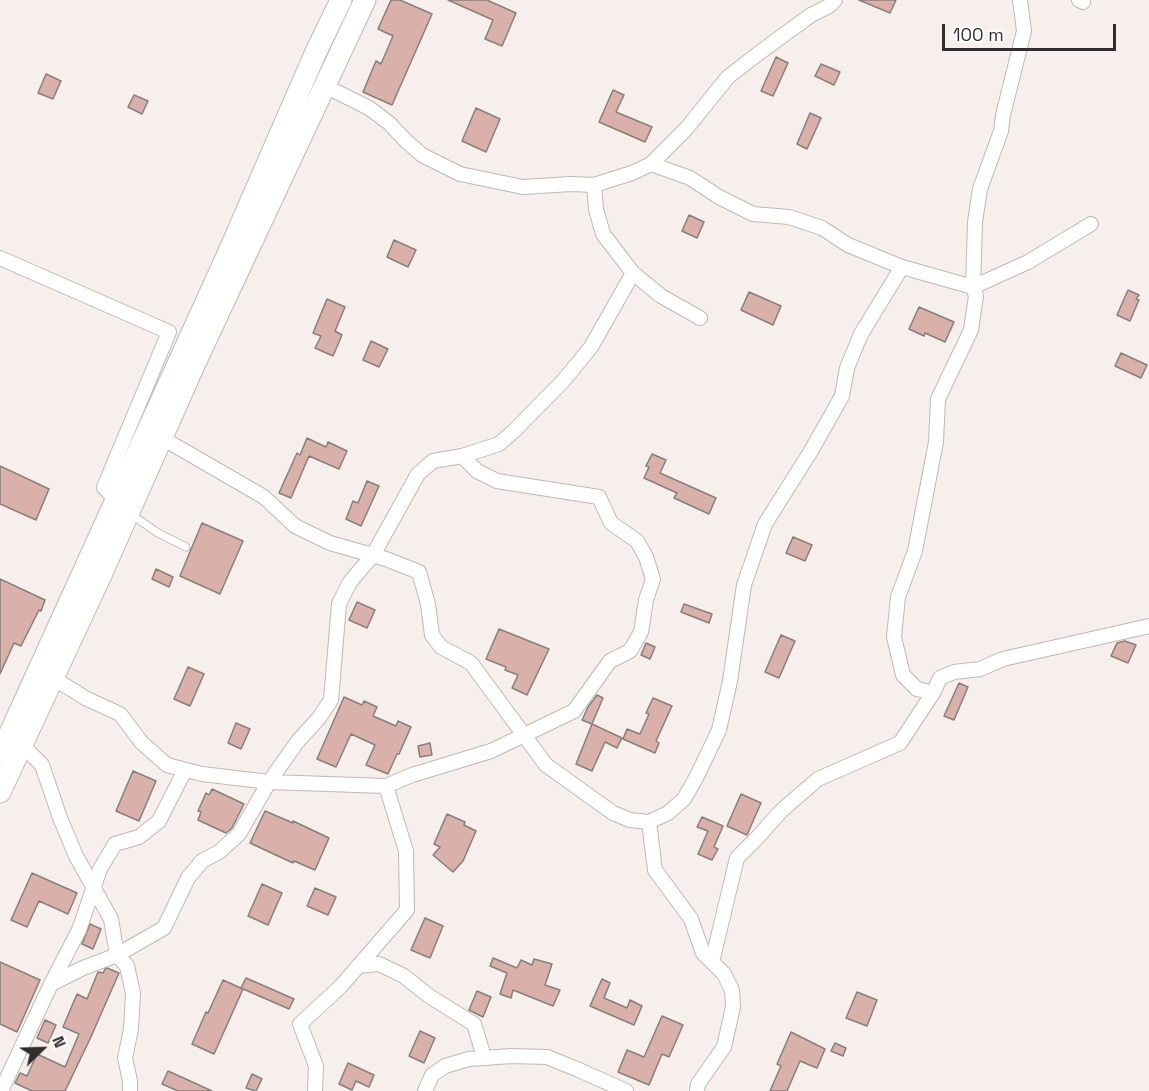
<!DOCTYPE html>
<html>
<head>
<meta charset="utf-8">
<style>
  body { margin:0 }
  #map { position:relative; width:1149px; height:1091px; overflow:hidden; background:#f7efeb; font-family:"Space Grotesk",sans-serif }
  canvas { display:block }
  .north { position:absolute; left:12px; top:1019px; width:60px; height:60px; -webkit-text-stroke:4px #fefefe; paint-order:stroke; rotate:67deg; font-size:16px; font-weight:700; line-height:24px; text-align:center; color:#302d2c }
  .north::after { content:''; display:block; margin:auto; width:21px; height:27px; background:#302d2c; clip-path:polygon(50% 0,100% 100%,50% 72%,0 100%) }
  .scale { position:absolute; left:942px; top:24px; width:174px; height:27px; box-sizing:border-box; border:3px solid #302d2c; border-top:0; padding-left:8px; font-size:18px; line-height:21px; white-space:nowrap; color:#302d2c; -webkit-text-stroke:4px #fefefe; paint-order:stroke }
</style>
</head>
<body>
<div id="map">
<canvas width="1149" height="1091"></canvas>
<div class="north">N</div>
<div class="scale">100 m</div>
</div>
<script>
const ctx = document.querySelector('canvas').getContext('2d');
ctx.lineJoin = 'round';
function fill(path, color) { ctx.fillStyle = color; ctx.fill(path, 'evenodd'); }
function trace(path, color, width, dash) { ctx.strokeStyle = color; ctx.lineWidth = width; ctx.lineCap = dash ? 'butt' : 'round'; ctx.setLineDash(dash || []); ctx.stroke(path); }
const building = new Path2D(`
  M391,0h9l32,14 -40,91 -29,-13 13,-31 5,3 12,-28 -15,-7z
  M448,0h39l29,13 -14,33 -17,-7 8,-19z
  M859,0h37l-6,13z
  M776,57l12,6 -15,33 -12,-5z
  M821,64l19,8 -6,13 -19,-9z
  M46,74l15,7 -8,18 -15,-6z
  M613,90l11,5 -8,17 36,15 -7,15 -46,-20z
  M134,95l14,6 -6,13 -14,-7z
  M476,108l24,11 -14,33 -24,-11z
  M810,113l11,5 -14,31 -10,-5z
  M689,215l15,7 -7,16 -15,-7z
  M394,240l22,10 -8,17 -21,-10z
  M1128,290l11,5 -3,4 3,1 -9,21 -13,-6z
  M749,292l32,14 -8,19 -32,-15z
  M327,299l18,8 -10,24 7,4 -9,21 -18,-8 6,-12 -8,-3z
  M919,307l35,15 -9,20 -20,-9 -1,3 -15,-7z
  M371,341l17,8 -9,18 -16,-7z
  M1121,353l26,12 -6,13 -26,-12z
  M307,438l19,9 2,-5 19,9 -8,18 -30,-13 -18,42 -12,-5 18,-40 3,2z
  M652,454l14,6 -6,13 56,25 -7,16 -35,-16 3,-5 -33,-15 5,-11 -3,-1z
  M0,466l49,23 -13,31 -36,-16z
  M367,481l12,5 -18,40 -15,-7 7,-18 5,2z
  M202,523l41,18 -23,53 -40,-18z
  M793,537l19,8 -7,16 -19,-8z
  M156,569l17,8 -4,10 -17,-8z
  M0,579l45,21 -4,11 -2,-1 -18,36 -7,-3 -14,31z
  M357,602l18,8 -8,18 -18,-8z
  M684,604l28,10 -3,9 -28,-11z
  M499,629l50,20 -22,46 -15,-7 6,-13 -13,-5 1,-3 -20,-8z
  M781,635l14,6 -16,37 -14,-6z
  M1125,641l11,4 -8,18 -17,-7 6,-13z
  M646,643l9,4 -5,12 -9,-4z
  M188,667l16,7 -14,32 -16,-7z
  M959,683l9,4 -14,33 -10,-4z
  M597,695l6,3 -11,26 -10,-4 6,-13z
  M344,697l18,8 2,-4 13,6 -4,9 23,10 2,-5 13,6 -12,27h-2l-9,20 -22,-9 9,-20 -24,-11 -15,33 -19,-8z
  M653,698l19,8 -16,35 3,2 -4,10 -32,-14 4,-10 13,5 9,-20 -3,-1z
  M236,723l14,6 -9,20 -13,-6z
  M592,724l30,14 -5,10 -12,-6 -13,29 -16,-7z
  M430,743l2,12 -12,2 -2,-11z
  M133,771l23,10 -17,40 -23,-10z
  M212,789l32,15 -12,24 -6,5 -28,-13 3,-8 -3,-1 8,-18 3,2z
  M741,794l20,9 -14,32 -20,-9z
  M265,811l28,12v-2l36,17 -14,32 -21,-9 -1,2 -43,-20z
  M447,814l18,8 -1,3 12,6 -13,30 -10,11 -20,-17 7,-8 -6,-3z
  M702,817l21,9 -9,21 4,2 -6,11 -14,-6 10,-23 -11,-4z
  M32,873l45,20 -9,21 -29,-13 -12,26 -16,-7z
  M262,884l20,9 -14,32 -20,-9z
  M315,888l21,9 -8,18 -21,-9z
  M425,918l18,8 -13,32 -19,-8z
  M90,924l11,5 -8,20 -11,-5z
  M493,958l24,10 4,-8 11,5 2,-6 18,5 -7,21 15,5 -7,16 -40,-16 -2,8 -11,-4 7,-21 -17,-7z
  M0,962l40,18 -23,52 -17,-8z
  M107,968l12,5 -29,66 -25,52h-33l-17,-8 5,-10 7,3 10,-22 28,13 14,-33 -16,-7 14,-33 10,5 11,-27 5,1 2,-4z
  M246,978l48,21 -5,10 -48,-21z
  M602,979l8,4 -6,15 23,10 3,-8 12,6 -8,19 -44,-19z
  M223,980l20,9 -29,65 -22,-10 14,-32 2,1z
  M477,991l14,6 -8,20 -14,-7z
  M857,992l20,8 -10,26 -21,-8z
  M662,1016l21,9 -14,32 -7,-3 -13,31 -31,-13 9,-22 17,7z
  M45,1020l11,5 -8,18 -11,-5z
  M420,1031l15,7 -11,25 -15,-7z
  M791,1032l34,17 -8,19 -17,-7 -13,30h-17l11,-25 -4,-2z
  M835,1043l11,5 -3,8 -12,-5z
  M348,1063l26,12 -5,12 -13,-6 -4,9 -13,-6z
  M168,1071l44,20h-34l-16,-7z
  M252,1074l10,5 -6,12 -10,-3z`);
fill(building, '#dab1aa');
trace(building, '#877f7d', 1.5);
const service = new Path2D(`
  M132,515l26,18 28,14`);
const minor = new Path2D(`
  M1079,0l4,2
  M325,86l44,22 20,15 16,17 17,15 38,19 63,13 48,-3 23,1 38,-12 19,-9 35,-35 42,-52 31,-24 52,-38 18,-9 6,-6
  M651,164l39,14 29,19 34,17 36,3 33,11 26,17 54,22 71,20 55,-25 63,-38
  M594,185l2,24 7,25 30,39 28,23 39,22
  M0,258l169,74 -65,155 12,14
  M162,438l102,59 31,29 35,17 56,16 33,13 9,32 4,31 9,12 30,16 75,102 67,48 17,7 19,2 19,-9 16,-14 13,-23 22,-46 11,-49 14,-96 21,-61 46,-73 31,-55 5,-28 14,-34 41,-67
  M48,677l5,1 34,21 33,15 22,29 25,22 35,9 67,8 117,4 26,-11 79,-24 83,-40 36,-50 20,-10 11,-19 5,-32 7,-21 -7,-22 -9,-16 -26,-18 -12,-26 -102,-16 -20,-10 -15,-15
  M933,693l-16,-4 -14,-14 -9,-38 4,-40 17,-46 21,-109 2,-43 33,-69 5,-34 -3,-9 2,-65 5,-33 21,-58 2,-16 21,-84 -4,-31
  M17,744l5,1 20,20 18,53 16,38 35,63 6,36 10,11 6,27 -2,36 -6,29 5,23v10
  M649,822l6,48 36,49 12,34 21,21 8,16 1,17 -9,40 -26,37 -1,7
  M712,962l25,-104 20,-20 24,-27 37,-32 82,-36 33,-50 7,-15 14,-6 26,-3 23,-10 146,-33
  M358,966l21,-2 25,12 25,20 45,28 10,33
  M51,984l32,-16 34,-13 47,-27 24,-50 14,-17 17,-9 20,-18 30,-52 29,-41 21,-23 12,-18 8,-96 11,-22 23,-27 45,-81 15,-13 29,-5 37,-12 15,-13 50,-51 27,-33 42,-74
  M1,1091l50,-107 28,-54 21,-61 15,-25 24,-7 20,-16 26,-51
  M315,1091l1,-25 -16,-42 41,-38 66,-76 -1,-59 -20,-65
  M425,1091l7,-16 13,-9 24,-7 43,-3 35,1 32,13 47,21`);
const primary = new Path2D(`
  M0,755l227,-499 88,-202 26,-54
  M0,792l101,-217 94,-212 170,-363`);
trace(service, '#c0b8b5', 9);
trace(minor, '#c0b8b5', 16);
trace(primary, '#c0b8b5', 23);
trace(service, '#fff', 7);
trace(minor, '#fff', 14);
trace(primary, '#fff', 21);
</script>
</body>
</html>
